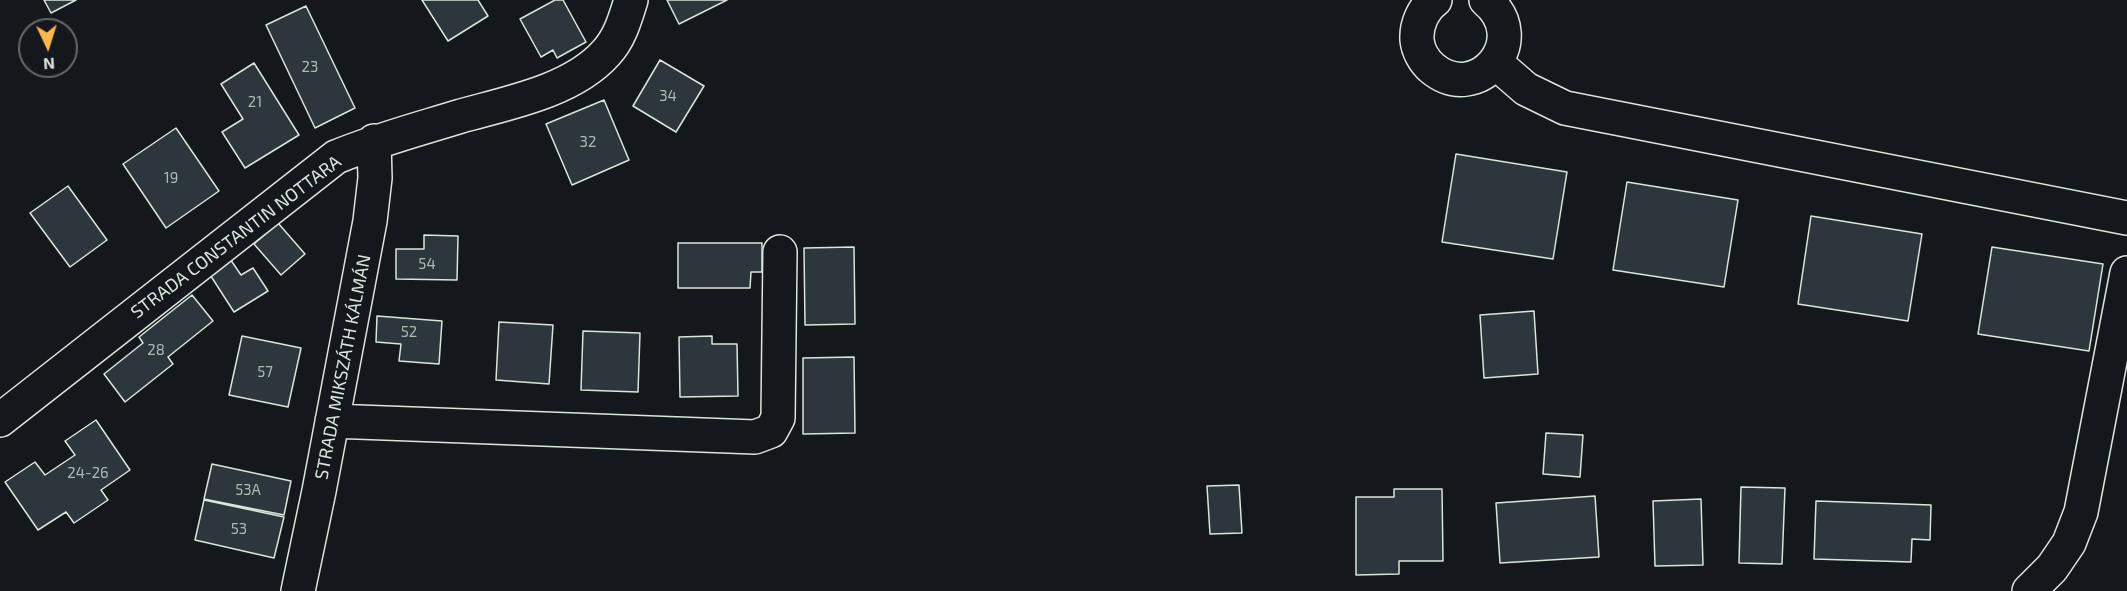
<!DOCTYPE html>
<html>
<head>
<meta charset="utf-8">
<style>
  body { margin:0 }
  #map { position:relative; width:2127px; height:591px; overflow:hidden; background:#14181c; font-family:"Exo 2",sans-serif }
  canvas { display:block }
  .north { position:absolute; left:18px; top:18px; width:60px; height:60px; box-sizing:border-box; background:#14181c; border:2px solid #626a69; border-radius:50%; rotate:176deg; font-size:16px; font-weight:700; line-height:24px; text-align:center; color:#d8e6dc }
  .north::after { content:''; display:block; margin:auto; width:21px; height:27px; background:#ffb74d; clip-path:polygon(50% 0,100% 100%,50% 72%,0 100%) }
</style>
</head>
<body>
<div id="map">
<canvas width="2127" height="591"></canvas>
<div class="north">N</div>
</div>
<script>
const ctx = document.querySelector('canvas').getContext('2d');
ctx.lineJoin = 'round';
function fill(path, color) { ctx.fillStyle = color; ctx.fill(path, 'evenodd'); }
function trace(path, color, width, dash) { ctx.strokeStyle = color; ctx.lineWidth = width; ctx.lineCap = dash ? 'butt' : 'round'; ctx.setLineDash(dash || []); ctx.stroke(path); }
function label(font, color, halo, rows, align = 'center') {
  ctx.font = font + ' "Exo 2",sans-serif'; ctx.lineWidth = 4.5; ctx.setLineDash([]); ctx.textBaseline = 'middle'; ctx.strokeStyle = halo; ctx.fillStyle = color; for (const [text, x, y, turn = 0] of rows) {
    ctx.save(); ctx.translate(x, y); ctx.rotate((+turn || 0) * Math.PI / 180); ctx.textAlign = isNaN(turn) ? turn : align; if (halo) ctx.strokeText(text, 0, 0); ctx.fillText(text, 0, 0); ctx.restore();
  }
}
const building = new Path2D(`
  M44,0h32l-25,13z
  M422,0h56l10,16 -40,25z
  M555,0h8l23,42 -29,16 -4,-8 -12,7 -21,-38z
  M667,0h60l-48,24z
  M306,6l49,102 -40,20 -49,-103z
  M660,60l44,26 -28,46 -43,-26z
  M254,63l45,72 -54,33 -23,-36 21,-13 -22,-35z
  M604,100l25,60 -57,25 -26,-61z
  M176,128l43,63 -53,37 -43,-64z
  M1456,154l111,18 -14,87 -111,-17z
  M1627,182l111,18 -14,87 -111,-17z
  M68,186l39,54 -37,27 -40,-54z
  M1811,216l111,18 -14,87 -110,-17z
  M278,223l27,31 -24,21 -27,-31z
  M424,235l34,1 -1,44 -61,-1v-30h28z
  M678,243h84v29h-11l-1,16h-72z
  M854,247l1,77 -50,1 -1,-77z
  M1992,247l111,17 -14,87 -111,-17z
  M228,256l13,19 12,-7 15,23 -34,21 -27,-42z
  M192,295l21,26 -45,36 5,7 -48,38 -21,-28 39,-31 -4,-6z
  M1534,311l4,63 -54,4 -4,-63z
  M377,316l65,5 -3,43 -40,-3 2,-17 -25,-2z
  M499,322l54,3 -4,59 -53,-4z
  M583,331l57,2 -2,59 -57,-2z
  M242,336l59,12 -13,59 -59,-12z
  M712,336v8h25l1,52 -58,1 -1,-60z
  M854,357l1,76 -52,1v-76z
  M96,420l34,50 -29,20 7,10 -34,23 -8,-11 -28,18 -33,-48 30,-20 10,13 30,-20 -10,-14z
  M1546,433l37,2 -3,42 -37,-3z
  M212,464l79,17 -7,34 -80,-16z
  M1239,485l3,48 -32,1 -3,-48z
  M1741,487l44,1 -3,76 -43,-1z
  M1394,489h48l1,72h-44v13l-43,1v-78h38z
  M1595,496l4,61 -99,6 -4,-60z
  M1701,499l2,66 -48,1 -2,-65z
  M204,500l80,17 -10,41 -79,-18z
  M1816,501l115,4 -1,35 -18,-1 -1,23 -97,-3z`);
fill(building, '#2c363c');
trace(building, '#d8e6dc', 1.5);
const minor = new Path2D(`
  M1435,0c-12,9 -19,25 -18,40 1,10 7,21 15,28 45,38 102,-28 54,-68
  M1496,63l30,26 39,19 562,110
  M0,420l336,-263c41,-17 83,-28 125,-41 47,-13 111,-25 145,-63 14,-15 19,-34 25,-53
  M332,421l423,16 16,-6 7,-13 2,-166
  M298,591l21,-100 51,-270 5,-43 -1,-37
  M2029,591l23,-23 17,-25 12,-31 46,-239`);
trace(minor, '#d8e6dc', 36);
trace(minor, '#14181c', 33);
label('15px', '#adbab4', null, [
  ["23",310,67],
  ["34",668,96],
  ["21",255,102],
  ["32",588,142],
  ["19",171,178],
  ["54",427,264],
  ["52",409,332],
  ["28",156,350],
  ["57",265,372],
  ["24-26",88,473],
  ["53A",248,490],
  ["53",239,529]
]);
label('18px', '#d8e6dc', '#14181c', [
  ["STRADA CONSTANTIN NOTTARA",236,237,-37],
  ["STRADA MIKSZÁTH KÁLMÁN",343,367,-79]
]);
</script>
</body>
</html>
